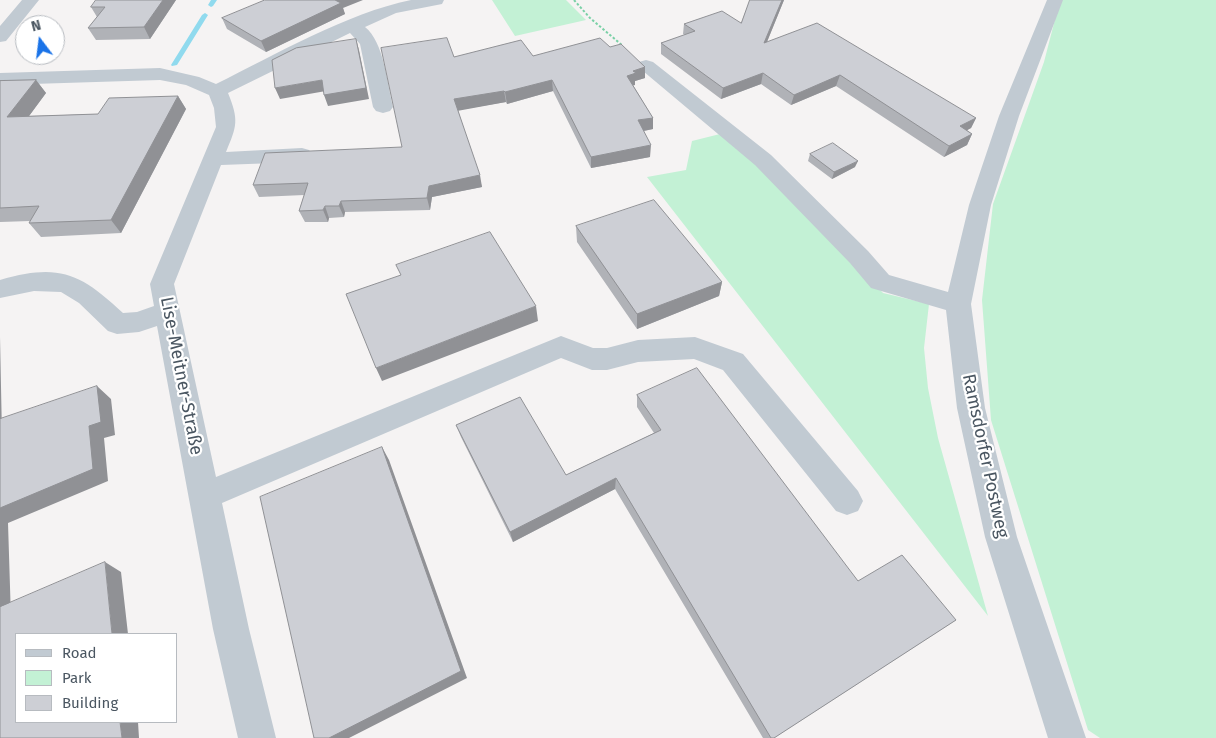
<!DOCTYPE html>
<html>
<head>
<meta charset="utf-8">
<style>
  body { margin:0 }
  #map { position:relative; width:1216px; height:738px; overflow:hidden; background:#f5f3f3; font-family:"Fira Sans",sans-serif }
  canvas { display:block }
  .legend { position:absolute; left:15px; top:633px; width:162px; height:90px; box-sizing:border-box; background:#fff; border:1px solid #b7bbc0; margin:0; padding:6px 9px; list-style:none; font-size:15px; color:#4a5661 }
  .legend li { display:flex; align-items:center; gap:10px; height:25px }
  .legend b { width:25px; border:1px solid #b7bbc0 }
  .north { position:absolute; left:15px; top:15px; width:50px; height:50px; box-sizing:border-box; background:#fff; border:1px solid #b7bbc0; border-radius:50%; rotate:345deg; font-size:14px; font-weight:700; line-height:20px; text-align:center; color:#4a5661 }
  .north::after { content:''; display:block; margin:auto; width:18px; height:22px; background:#1a73e8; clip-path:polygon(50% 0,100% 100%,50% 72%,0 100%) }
</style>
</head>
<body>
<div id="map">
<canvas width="1216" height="738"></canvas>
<ul class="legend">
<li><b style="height:6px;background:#c1cad2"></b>Road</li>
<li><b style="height:14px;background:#c3f1d5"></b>Park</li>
<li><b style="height:14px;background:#cdcfd5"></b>Building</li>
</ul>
<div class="north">N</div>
</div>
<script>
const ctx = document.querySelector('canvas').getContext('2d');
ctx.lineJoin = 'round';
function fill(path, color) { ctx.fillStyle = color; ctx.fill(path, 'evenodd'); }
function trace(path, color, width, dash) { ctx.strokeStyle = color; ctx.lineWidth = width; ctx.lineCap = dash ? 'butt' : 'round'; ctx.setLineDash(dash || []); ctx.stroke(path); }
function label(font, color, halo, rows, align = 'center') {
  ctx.font = font + ' "Fira Sans",sans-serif'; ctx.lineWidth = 4.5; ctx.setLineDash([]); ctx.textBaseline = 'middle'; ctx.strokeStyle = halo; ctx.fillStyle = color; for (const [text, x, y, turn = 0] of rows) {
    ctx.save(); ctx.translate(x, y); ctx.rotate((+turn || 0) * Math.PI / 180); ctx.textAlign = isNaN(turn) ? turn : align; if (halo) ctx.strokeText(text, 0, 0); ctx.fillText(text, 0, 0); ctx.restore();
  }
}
fill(new Path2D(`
  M492,0h74l20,20 -71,16z
  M1060,0h156v738h-116l-12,-8 -97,-310 -9,-120 11,-96 51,-142z
  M724,133l88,83 71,77 46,11 -5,44 4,40 10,50 50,178 -341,-439 39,-7 6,-29z`), '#c3f1d5');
fill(new Path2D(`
  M211,0h6l-4,6 -2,1 -3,-2z
  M205,13l3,2 -31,50 -5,1 -1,-1 31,-50z`), '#90daee');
trace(new Path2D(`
  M574,0l16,18 33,28`), '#7ad0a6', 2, [2.5, 2]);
fill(new Path2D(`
  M22,0h17l-33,41 -6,1v-16z
  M411,0h33l-2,4 -46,9 -31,14c19,15 22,56 28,80l-3,4 -7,2 -7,-2 -3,-4 -13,-63 -10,-11 -122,60c11,27 9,33 -2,59l76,-4 7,2 4,5 -4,5 -7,2 -81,3 -47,119 42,193 345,-141 32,12h14l31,-8 57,-3 48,17 115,137 5,10 -5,10 -11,4 -11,-4 -113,-141 -29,-11 -56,3 -31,8h-15l-31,-12 -339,145 27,126 27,109h-38l-25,-109 -56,-303 -18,6 -22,2 -9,-3 -29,-28 -18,-11 -27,-1 -34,7v-18c59,-17 80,-7 123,33l14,-1 17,-6 -4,-22 66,-157 -2,-19 -5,-13 -23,-10 -26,-5 -160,5v-12l160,-5 39,9 17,7c59,-29 131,-71 195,-84z
  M1047,0h16l-44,116 -28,89 -20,99 14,104 32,129 69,201h-38l-63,-201 -28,-129 -11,-98 -75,-22 -21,-25 -95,-98 -118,-99 2,-4 7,-2 7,2 118,93 97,96 21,24 59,17 21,-87 30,-89z`), '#c1cad2');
fill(new Path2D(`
  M176,0l-26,39 -54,1 -8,-12 9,-11 -6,-10z
  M750,0h34l-17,42 209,76 -5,10 -4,2 5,4 -5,11 -23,12 -108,-71 -45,19 -30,-21 -40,15 -60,-45v-11l24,-8 -2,-1 1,-10 57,-1z
  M343,8l2,6 -79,38 -39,-23 -5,-11z
  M610,47l35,20v11l-10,3v4h-2l20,33v11l-9,2 6,26 -59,11 -38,-77 -46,13 -1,-2 -48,8 24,77 -50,10 -2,13 -85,2 -1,5 -15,1 -1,4h-23l-6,-11 5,-16 -45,2 -6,-12 149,-38 52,-90 79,-1z
  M36,80l10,13 -17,23 69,-2 80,-18 8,13 -65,124 -80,4 -12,-14 1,-2 -30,1v-141z
  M810,154l45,13 -23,12 -24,-18z
  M576,226l146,56 -3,14 -82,33 -60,-87z
  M637,395l221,186 98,39 -182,118h-11l-148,-249 -102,53 -52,-105 -5,-12 110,50 88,-42 -17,-26z`), '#b0b2b7');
fill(new Path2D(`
  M163,0h13l-26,39 -6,-12z
  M334,0h29l-20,8 2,6 -79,38 -5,-11z
  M782,0h2l-22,54 2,-11z
  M356,39l3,11 10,49 -41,7 -4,-11z
  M645,67v11l-10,3v4l-8,2v-11l6,-5z
  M763,73l-2,11 -40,15 2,-11z
  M840,75l-4,11 -45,19 3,-10z
  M36,80l10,13 -28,38 -11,-14z
  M322,80l4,11 -46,8 -5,-11z
  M552,80l1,11 -46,13 -2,-12z
  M504,91l2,11 -49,9 -3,-12z
  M178,96l8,13 -65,124 -10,-13z
  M653,118v11l-15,3v-12z
  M976,118l-5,10 -16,9 5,-11z
  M972,134l-5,11 -23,12 5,-11z
  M651,145l-1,12 -59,11v-11z
  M858,161l-3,6 -23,12 2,-7z
  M480,175l2,12 -50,10 -2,13 -3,-12 2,-12z
  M341,201l4,11 -1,5 -5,-11z
  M325,206l4,12 -1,4 -5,-12z
  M722,282l-3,14 -82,33v-15z
  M536,306l2,15 -156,60 -6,-13z
  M0,337l2,99 -2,-1z
  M97,386l14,13 4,36 -11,3 4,43 -100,42 3,96 -11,-4v-107z
  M382,447l7,13 78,218 -118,60h-20z
  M616,478l-1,11 -102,53 -3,-10z
  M105,562l16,10 7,62h-16z
  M120,722h18l1,16h-17z`), '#909195');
const building = new Path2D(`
  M96,0h67l-19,27 -56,1 17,-21h-14z
  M265,0h70l6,3 -80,38 -39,-23z
  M750,0h32l-18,43 53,-20 159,95 -16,8 12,8 -23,12 -109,-71 -46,20 -31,-22 -40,15 -62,-45 34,-12 -11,-7 38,-13 19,12z
  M447,38l7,19 67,-17 12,16 67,-18 10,9 11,-3 24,23 -12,4 3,2 -9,3 26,42 -15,2 13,25 -60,12 -39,-77 -47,12 -1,-1 -50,8 26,76 -51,11 -2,12 -86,3 -2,5h-14l-2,4 -24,1 9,-28 -55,2 12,-32 137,-6 -21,-99z
  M356,39l10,49 -42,7 -2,-15 -47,8 -3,-28 24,-12z
  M36,80l-29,37 91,-3 11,-16 69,-2 -67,124 -82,3 10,-17 -39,2v-127z
  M833,143l25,18 -24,11 -24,-18z
  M654,200l68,82 -85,32 -61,-88z
  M490,232l46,74 -160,62 -30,-74 55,-19 -5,-10z
  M697,368l161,213 44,-26 54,65 -182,118h-3l-155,-260 -106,54 -54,-107 64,-28 46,78 95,-45 -24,-35z
  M97,386l4,36 -12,4 4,43 -93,39v-89z
  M382,447l79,224 -132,67h-15l-54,-241z
  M105,562l7,72h-96v88h104l2,16h-122v-131z`);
fill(building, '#cdcfd5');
trace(building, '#909195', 1);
label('18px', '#4a5661', '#fff', [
  ["Lise-Meitner-Straße",181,376,79],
  ["Ramsdorfer Postweg",985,456,78]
]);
</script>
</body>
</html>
